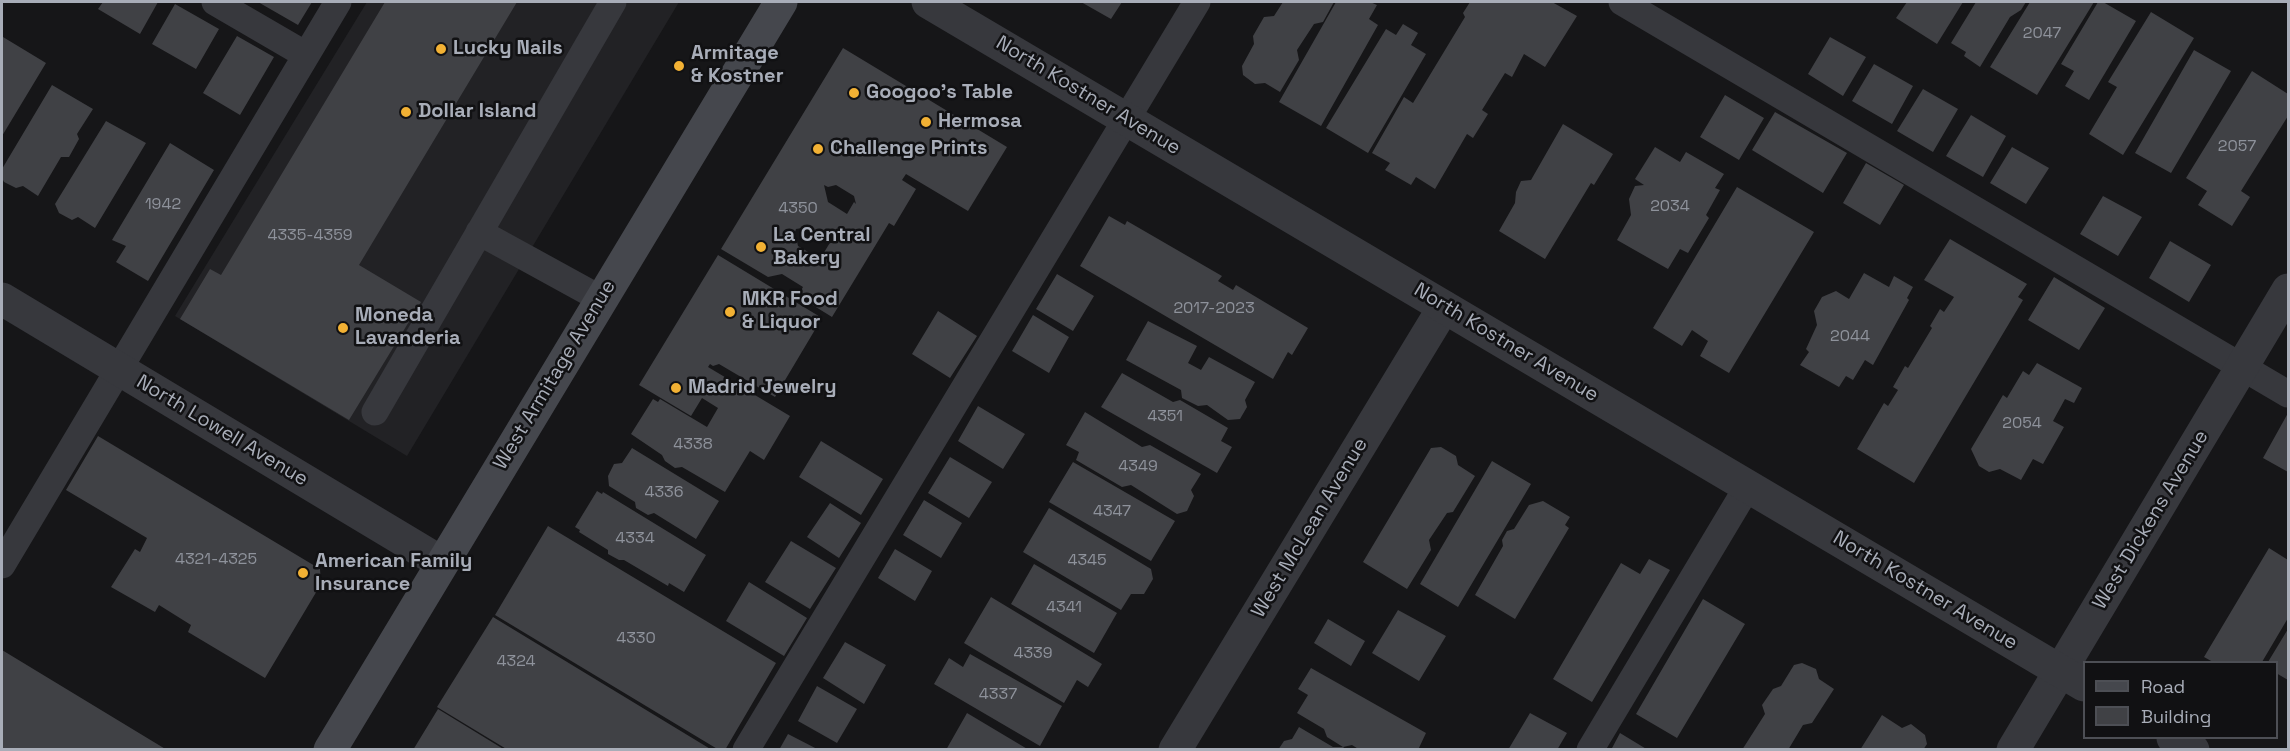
<!DOCTYPE html>
<html>
<head>
<meta charset="utf-8">
<style>
  body { margin:0 }
  #map { position:relative; width:2290px; height:751px; overflow:hidden; background:#161618; font-family:"Space Grotesk",sans-serif }
  canvas { display:block }
  .frame { position:absolute; inset:0; border:3px solid #a8adb8; pointer-events:none }
  .legend { position:absolute; left:2083px; top:661px; width:195px; height:78px; box-sizing:border-box; background:#111113; border:2px solid #4d4f55; margin:0; padding:8px 10px; list-style:none; font-size:18px; color:#a8adb8 }
  .legend li { display:flex; align-items:center; gap:12px; height:30px }
  .legend b { width:30px; border:2px solid #4d4f55 }
</style>
</head>
<body>
<div id="map">
<canvas width="2290" height="751"></canvas>
<div class="frame"></div>
<ul class="legend">
<li><b style="height:8px;background:#45474d"></b>Road</li>
<li><b style="height:16px;background:#404145"></b>Building</li>
</ul>
</div>
<script>
const ctx = document.querySelector('canvas').getContext('2d');
ctx.lineJoin = 'round';
function fill(path, color) { ctx.fillStyle = color; ctx.fill(path, 'evenodd'); }
function trace(path, color, width, dash) { ctx.strokeStyle = color; ctx.lineWidth = width; ctx.lineCap = dash ? 'butt' : 'round'; ctx.setLineDash(dash || []); ctx.stroke(path); }
function label(font, color, halo, rows, align = 'center') {
  ctx.font = font + ' "Space Grotesk",sans-serif'; ctx.lineWidth = 5; ctx.setLineDash([]); ctx.textBaseline = 'middle'; ctx.strokeStyle = halo; ctx.fillStyle = color; for (const [text, x, y, turn = 0] of rows) {
    ctx.save(); ctx.translate(x, y); ctx.rotate((+turn || 0) * Math.PI / 180); ctx.textAlign = isNaN(turn) ? turn : align; if (halo) ctx.strokeText(text, 0, 0); ctx.fillText(text, 0, 0); ctx.restore();
  }
}
fill(new Path2D(`
  M367,2h312l-272,454 -232,-140z`), '#222225');
fill(new Path2D(`
  M103,2h55l-18,32 -42,-25z
  M258,2h54l-14,23z
  M385,2h132l-158,263 62,37 -72,118 -169,-101 30,-50 11,6z
  M1081,2h41l-11,17z
  M1283,2h51l-11,20 -9,2 -17,26 2,10 -19,32 -15,-9 -10,1 -12,-9 -1,-9 12,-22 -1,-8 11,-19 10,-1z
  M1336,2h34l7,3 -8,14 9,6 -57,101 -42,-24z
  M1470,2h82l25,14 -32,51 -21,-13 -12,23 -7,-4 -23,37 6,4 -15,24 -6,-4 -32,55 -19,-12 -5,8 -26,-15 5,-7 -18,-10 32,-56 9,6 52,-86 -2,-4z
  M1907,2h56l-26,42 -41,-26z
  M1976,2h50l-5,8 -11,7 -30,50 -16,-11 2,-4 -15,-9z
  M2030,2h64l-57,93 -47,-28z
  M2098,2h5l33,19 -47,79 -24,-14 9,-15 -13,-7z
  M175,4l44,25 -23,40 -44,-25z
  M2151,12l43,26 -71,117 -34,-21 28,-47 -9,-5z
  M1403,24l15,9 -7,12 15,9 -58,99 -42,-25 60,-99 10,6z
  M237,36l37,21 -34,58 -37,-22z
  M3,37l43,26 -44,73v-95z
  M1830,37l36,20 -23,39 -35,-22z
  M843,48l164,99 -39,64 -62,-37 -4,6 14,9 -22,37 -5,-3 -57,94 -34,-21 5,-9 -21,-13 -14,3 -47,-28zM824,185l4,2 8,-2 18,11 2,8 -2,-2 -7,12 -19,-12zM808,227l23,14 -11,18 -22,-13 -3,-14 1,-3z
  M2194,50l37,21 -60,102 -36,-20z
  M1874,64l39,22 -21,38 -40,-23z
  M2252,71l36,23v22l-47,75 9,6 -18,29 -34,-21 9,-14 -21,-13z
  M52,85l41,24 -16,25 2,5 -10,18h-8l-23,39 -15,-10 -7,2 -12,-6 -2,-4v-9z
  M1923,89l35,20 -25,43 -36,-21z
  M1725,95l39,23 -25,42 -39,-23z
  M1775,112l72,41 -24,40 -71,-43z
  M1971,115l35,21 -23,41 -37,-21z
  M106,121l40,22 -51,85 -17,-11 -6,3 -13,-7 -4,-9z
  M1563,124l50,30 -19,31 -3,-2 -46,76 -46,-28 16,-28 1,-11 5,-11 10,-1z
  M170,143l44,27 -66,111 -32,-19 10,-16 -14,-6z
  M1655,147l25,15 6,-10 38,22 -9,14 5,2 -14,25 3,3 -21,35 -8,-4 -12,20 -51,-29 14,-25 -2,-16 6,-13 9,-1 -9,-6z
  M2012,147l37,21 -23,36 -36,-21z
  M1866,163l38,22 -24,40 -37,-22z
  M1737,187l77,45 -85,141 -29,-17 8,-15 -16,-11 -10,16 -29,-18z
  M2103,196l39,21 -24,39 -38,-22z
  M1109,216l16,9 2,-4 95,55 -4,5 15,9 3,-5 72,43 -16,27 -4,-3 -15,27 -193,-113z
  M1950,239l77,45 -9,13 5,3 -109,183 -57,-34 27,-46 4,3 10,-16 -5,-3 12,-21 3,2 24,-40 -2,-2 10,-17 4,3 10,-15 -30,-17z
  M2170,241l41,24 -22,37 -40,-24z
  M718,255l104,63 -47,79 -56,-33 -6,2 -3,-2 -2,3 82,49 -26,44 -14,-9 -25,41 -43,-25 -7,1 -10,-7 -3,-6 -31,-21 22,-35 5,3 2,-3 47,28 11,-19 -16,-10 -11,18 -52,-31z
  M1864,273l25,14 5,-11 19,11 -6,11 2,2 -36,65 -8,-5 -12,20 -7,-4 -7,11 -39,-22 9,-13 -3,-3 11,-24 -3,-14 8,-14 14,-6 13,8z
  M1057,274l37,22 -21,35 -37,-22z
  M2054,277l51,31 -26,42 -51,-30z
  M938,311l39,25 -27,42 -38,-24z
  M1033,315l36,22 -20,36 -37,-22z
  M1148,321l49,25 -9,17 13,7 8,-13 46,25 -10,18 2,7 -7,12 -12,1 -21,-15 -9,1 -16,-8 -1,-8 -55,-30z
  M2037,363l45,25 -8,15 -9,-4 -12,22 11,6 -21,37 -10,-5 -12,21 -21,-11 -11,3 -10,-6 -8,-17 32,-54 4,3 16,-27 6,4z
  M1122,373l51,29 7,-2 48,28 -7,13 11,6 -15,26 -116,-66z
  M978,406l47,28 -22,35 -45,-28z
  M1085,412l57,35 8,-2 51,29 -10,16 3,6 -7,15 -10,3 -46,-29 -9,2 -46,-27 3,-8 -13,-7z
  M2288,413v59l-25,-14z
  M98,436l222,133 1,15 -56,94 -77,-46 3,-7 -32,-20 -4,7 -44,-25 24,-38 5,3 7,-14 -81,-48z
  M821,441l62,38 -22,36 -62,-38z
  M1441,447l15,9 2,9 17,11 -22,36 -6,1 -18,27 2,10 -24,39 -44,-27 68,-114z
  M632,448l87,53 -23,38 -42,-26 -6,2 -12,-7 -1,-6 -26,-16 -1,-10 6,-12 8,-1z
  M950,457l42,25 -23,36 -41,-25z
  M1492,461l39,23 -73,123 -38,-23z
  M1073,462l102,59 -24,40 -102,-59z
  M597,491l5,3 1,-2 103,63 -22,37 -15,-9 -1,3 -44,-26h-5l-11,-6v-4l-29,-18 1,-2 -5,-3z
  M924,500l38,23 -21,35 -38,-23z
  M1543,501l27,16 -5,8 4,3 -54,91 -40,-24 28,-49 -1,-6 5,-9 7,-2 15,-24z
  M830,503l31,20 -22,35 -32,-21z
  M1049,508l102,61 2,10 -9,15h-13l-10,16 -98,-58z
  M548,526l228,137 -51,87h-6l-224,-135z
  M791,541l45,27 -26,41 -45,-27z
  M2269,548l19,12v58l-26,44h-49l-9,-5z
  M895,549l37,22 -17,30 -37,-23z
  M1649,559l21,11 -78,132 -39,-23 68,-116 19,11z
  M1034,564l83,49 -23,40 -83,-49z
  M749,582l58,36 -23,38 -58,-35z
  M991,597l111,67 -14,23 -11,-7 -13,23 -100,-60z
  M1703,599l42,25 -68,114 -41,-24z
  M1398,610l48,26 -27,45 -47,-28z
  M493,617l219,133h-204l-71,-43z
  M1328,619l37,22 -14,25 -37,-23z
  M2288,629v51l-12,-7v-11h-8z
  M845,642l41,23 -22,39 -41,-26z
  M2,650l165,100h-165z
  M970,654l92,52 -22,40 -106,-62 15,-26 14,9z
  M1802,663l14,6 3,10 15,10 -22,34 -9,2 -15,25h-46l23,-36 -3,-9 11,-16 8,-3 13,-21z
  M1311,668l115,65 -8,17h-58l-8,-5 -9,2 4,3h-69l6,-9 8,-2 7,-12 34,20h10l-16,-10 -3,-8 -27,-16 11,-18 -10,-6z
  M817,686l40,23 -20,34 -39,-22z
  M438,709l67,41h-92z
  M967,713l62,37h-83z
  M1530,713l37,20 -10,17h-49z
  M1882,715l20,13 9,-4 14,11 2,9 -4,6h-63z
  M1620,733l28,17h-37z
  M788,734l31,16h-40z`), '#404145');
trace(new Path2D(`
  M215,2l91,53
  M1622,2l666,392
  M479,232l122,67
  M375,412l238,-410
  M2,565l336,-563
  M746,750l451,-748
  M1590,750l158,-264`), '#37383d', 27);
trace(new Path2D(`
  M2,299l440,264
  M1175,750l269,-443
  M2013,750l275,-460`), '#37383d', 33);
trace(new Path2D(`
  M928,2l1156,683
  M2173,738l20,12`), '#37383d', 33);
trace(new Path2D(`
  M330,750l451,-748`), '#45474d', 33);
for (const [x, y, r, color] of [
  [441,49,6,"#f2b134"],
  [679,66,6,"#f2b134"],
  [854,93,6,"#f2b134"],
  [406,112,6,"#f2b134"],
  [926,122,6,"#f2b134"],
  [818,149,6,"#f2b134"],
  [761,247,6,"#f2b134"],
  [730,312,6,"#f2b134"],
  [343,328,6,"#f2b134"],
  [676,388,6,"#f2b134"],
  [303,573,6,"#f2b134"]
]) { const dot = new Path2D(); dot.arc(x, y, r, 0, 2 * Math.PI); ctx.fillStyle = color; ctx.fill(dot); trace(dot, '#111113', 2); }
label('16px', '#8e929b', null, [
  ["2047",2042,34],
  ["2057",2237,147],
  ["1942",163,205],
  ["2034",1670,207],
  ["4350",798,209],
  ["4335-4359",310,236],
  ["2017-2023",1214,309],
  ["2044",1850,337],
  ["4351",1165,417],
  ["2054",2022,424],
  ["4338",693,445],
  ["4349",1138,467],
  ["4336",664,493],
  ["4347",1112,512],
  ["4334",635,539],
  ["4321-4325",216,560],
  ["4345",1087,561],
  ["4341",1064,608],
  ["4330",636,639],
  ["4339",1033,654],
  ["4324",516,662],
  ["4337",998,695]
]);
label('bold 20px', '#a8adb8', '#111113', [
  ["Lucky Nails",453,49],
  ["Armitage",691,54],
  ["& Kostner",691,77],
  ["Googoo's Table",866,93],
  ["Dollar Island",418,112],
  ["Hermosa",938,122],
  ["Challenge Prints",830,149],
  ["La Central",773,236],
  ["Bakery",773,259],
  ["MKR Food",742,300],
  ["& Liquor",742,323],
  ["Moneda",355,316],
  ["Lavanderia",355,339],
  ["Madrid Jewelry",688,388],
  ["American Family",315,562],
  ["Insurance",315,585]
], 'left');
label('20px', '#a8adb8', '#111113', [
  ["North Kostner Avenue",1088,96,31],
  ["North Kostner Avenue",1506,343,31],
  ["West Armitage Avenue",555,375,-59],
  ["North Lowell Avenue",222,431,31],
  ["West Dickens Avenue",2151,520,-59],
  ["West McLean Avenue",1310,528,-59],
  ["North Kostner Avenue",1925,591,31]
]);
</script>
</body>
</html>
